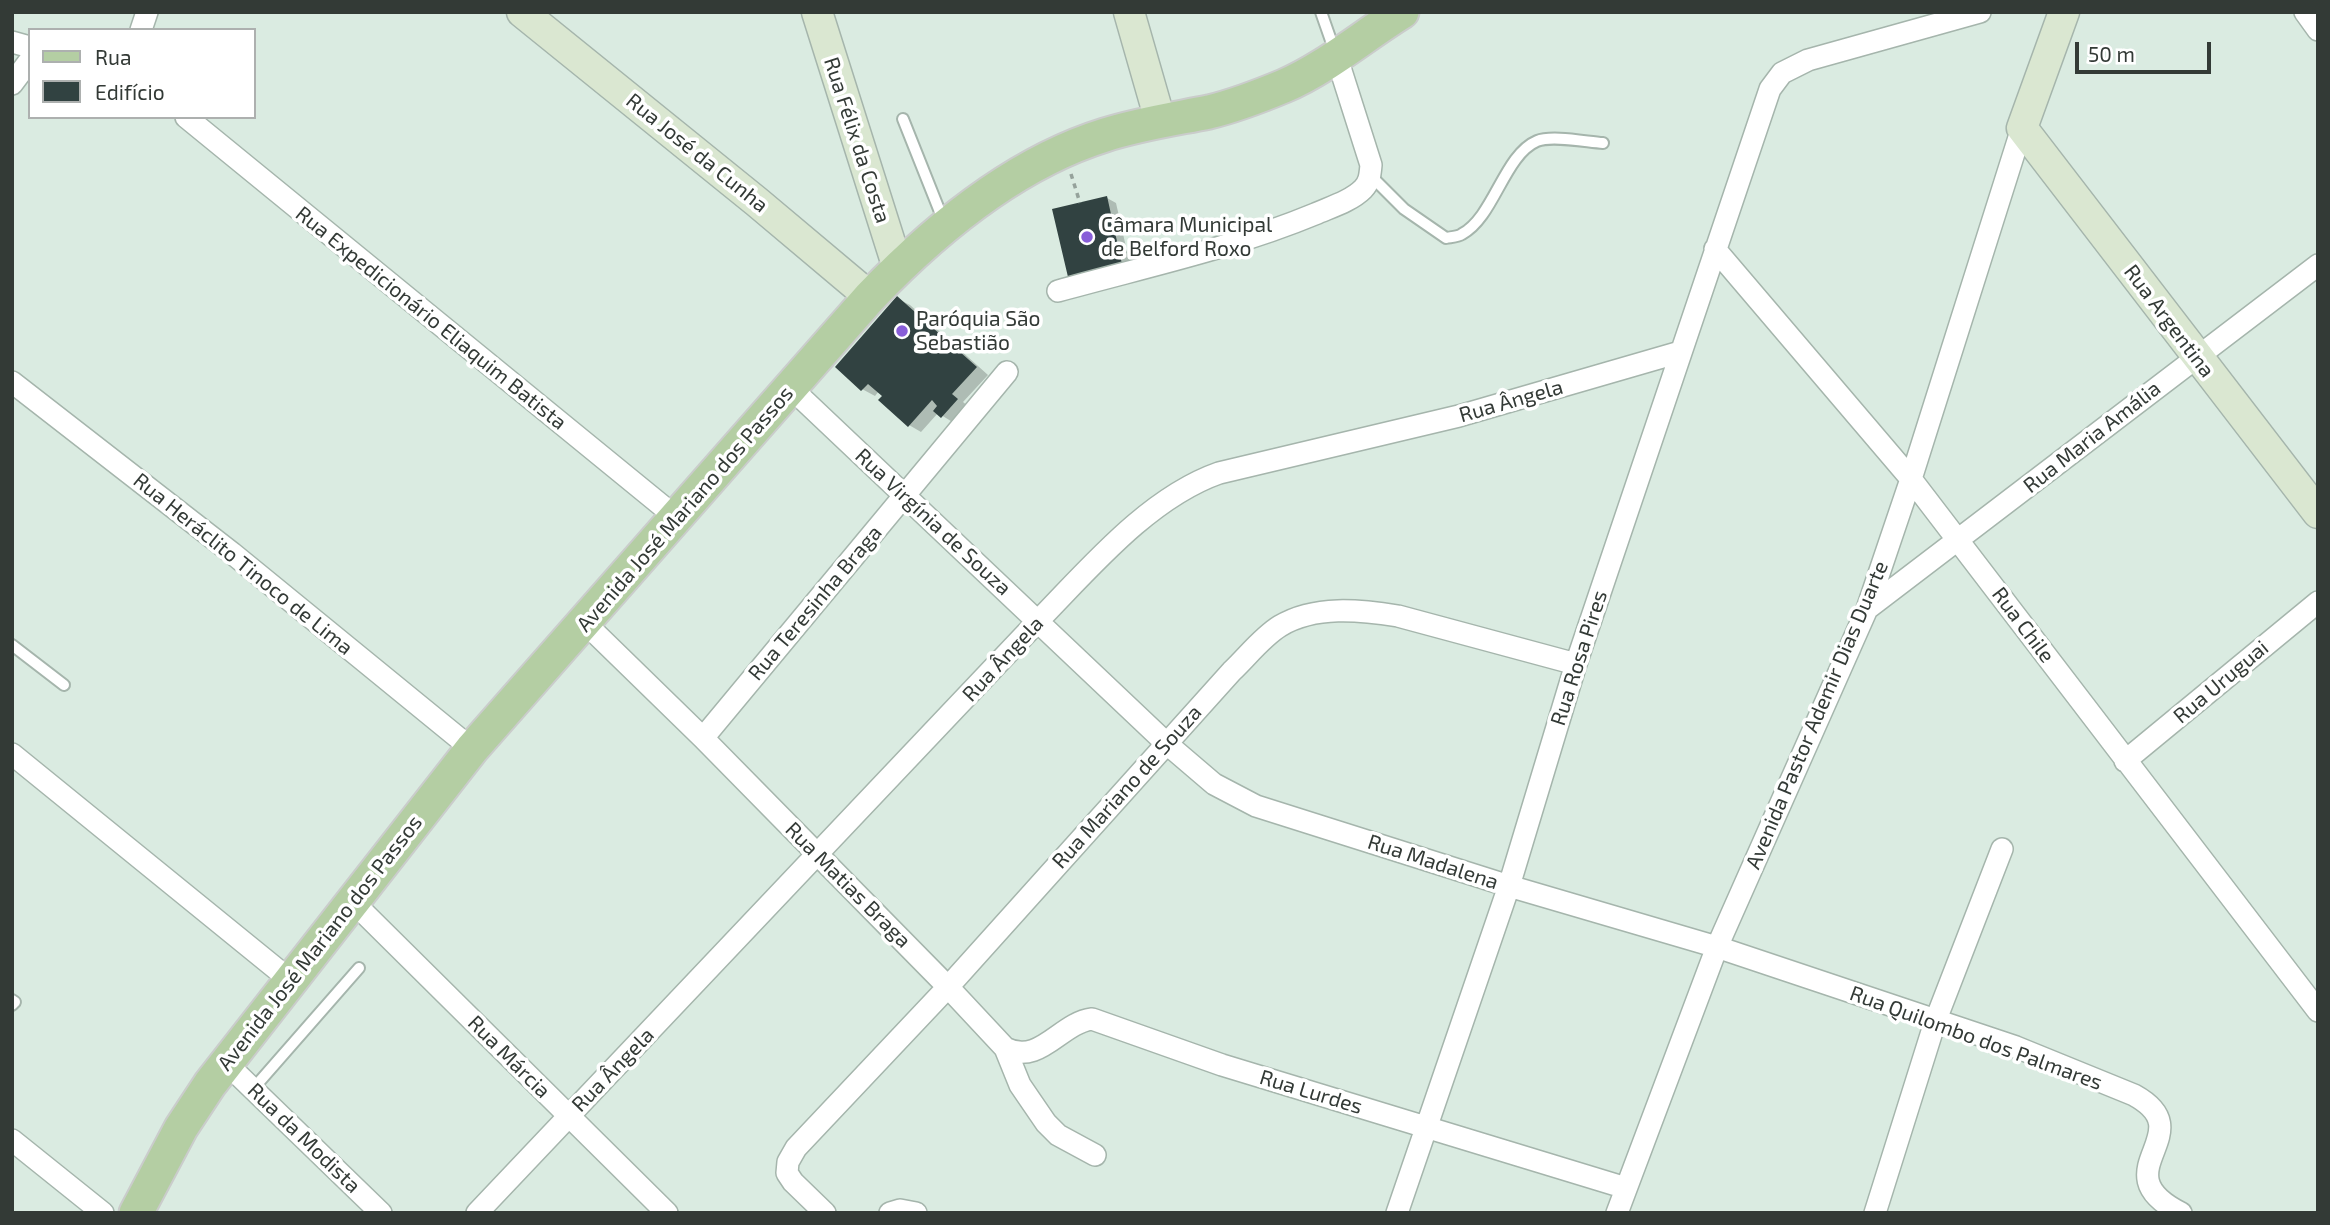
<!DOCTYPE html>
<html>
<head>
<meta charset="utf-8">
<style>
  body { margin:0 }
  #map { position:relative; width:2330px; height:1225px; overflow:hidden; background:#daebe1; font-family:"Exo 2",sans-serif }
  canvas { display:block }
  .frame { position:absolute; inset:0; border:14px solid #333a36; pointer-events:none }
  .legend { position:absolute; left:28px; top:28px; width:228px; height:91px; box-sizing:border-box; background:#fff; border:2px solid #adb0af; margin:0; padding:9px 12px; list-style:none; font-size:21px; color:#333a36 }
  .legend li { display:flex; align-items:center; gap:14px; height:35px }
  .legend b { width:35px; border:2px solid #adb0af }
  .scale { position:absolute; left:2075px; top:42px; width:136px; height:32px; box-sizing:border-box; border:4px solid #333a36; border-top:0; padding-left:9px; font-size:21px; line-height:24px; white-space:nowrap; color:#333a36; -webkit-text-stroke:5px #fff; paint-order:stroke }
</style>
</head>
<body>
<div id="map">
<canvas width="2330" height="1225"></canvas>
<div class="frame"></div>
<ul class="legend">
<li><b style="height:9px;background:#b4cea3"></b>Rua</li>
<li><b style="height:19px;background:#314241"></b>Edifício</li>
</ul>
<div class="scale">50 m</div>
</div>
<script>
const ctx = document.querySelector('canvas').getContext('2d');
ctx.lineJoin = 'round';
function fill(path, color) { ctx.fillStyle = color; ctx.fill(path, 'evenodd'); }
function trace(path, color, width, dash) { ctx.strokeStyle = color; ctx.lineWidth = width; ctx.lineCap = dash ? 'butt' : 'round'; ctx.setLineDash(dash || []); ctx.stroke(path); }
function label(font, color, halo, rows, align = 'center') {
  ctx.font = font + ' "Exo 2",sans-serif'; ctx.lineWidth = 7; ctx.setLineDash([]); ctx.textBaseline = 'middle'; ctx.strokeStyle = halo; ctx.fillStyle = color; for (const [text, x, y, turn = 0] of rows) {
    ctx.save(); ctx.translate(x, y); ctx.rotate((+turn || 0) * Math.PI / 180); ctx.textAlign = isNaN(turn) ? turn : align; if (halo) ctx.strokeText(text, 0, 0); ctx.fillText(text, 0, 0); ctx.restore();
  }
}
fill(new Path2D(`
  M1107,198l9,5 15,66 -53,12 -9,-5z
  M898,299l12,6 78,70 -25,27 6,5 -15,16 -16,-10 -17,19 -12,-7 -30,-34 -4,5 -13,-7z`), '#0003');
fill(new Path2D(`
  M1107,196l15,68 -54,13 -16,-68z
  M897,296l80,71 -25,27 6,5 -17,19 -8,-7 4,-5 -5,-6 -24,27 -30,-27 4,-4 -14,-12 -7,7 -26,-24z`), '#314241');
const lane = new Path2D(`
  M1321,12l14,40
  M903,119l41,103
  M1370,175l34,34 42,29c5,-1 12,-1 16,-4 32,-17 42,-79 75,-93 15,-6 50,1 66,2
  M12,645l52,40
  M12,1000l3,2 -3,3
  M253,1089l106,-121`);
const street = new Path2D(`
  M2305,12l13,18
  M141,30l6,-18
  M12,42l18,5
  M12,84l18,-24
  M186,117l491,401
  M1715,249l196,230 407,532
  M1058,291c86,-24 175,-43 257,-77 16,-7 36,-13 48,-25 7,-7 7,-15 8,-24l-35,-110
  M12,382l220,171 240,196
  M791,388l375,355 48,41 42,22 253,80 208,61 299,100 118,48c71,39 -36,76 47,118
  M1867,609l451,-344
  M585,623l118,115 245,249 57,61 15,37 26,38 12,12 37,20
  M703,738l304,-366
  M12,754l278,226
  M2125,761l193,-159
  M352,901l315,312
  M1005,1048c35,18 55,-25 87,-29l130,46 404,123
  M226,1063l155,150
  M12,1140l91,73
  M477,1213l561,-592c51,-52 110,-123 181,-148l240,-57 221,-64
  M825,1213l-32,-31 -6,-9 1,-11 8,-14 152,-161 284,-316c15,-14 30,-34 48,-45 35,-21 80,-16 118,-10l178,48
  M890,1213l10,-3 16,3
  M1397,1213l112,-327 67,-222 194,-575 12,-16 26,-13 172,-48
  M1617,1213l100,-266 150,-338 44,-130 111,-351
  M1875,1213l60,-191 67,-173`);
const secondary = new Path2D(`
  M522,12l235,190 113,95
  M817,12l81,256
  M1129,12l31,108
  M2064,12l-42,116 296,385`);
const primary = new Path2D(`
  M136,1213l45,-85 29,-44 262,-335 398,-452c64,-67 145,-134 235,-162 34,-11 69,-16 104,-23 25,-6 51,-16 75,-26 42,-18 79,-50 118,-74`);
trace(lane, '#a5b5ac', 14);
trace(street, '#a5b5ac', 24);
trace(secondary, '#a5b5ac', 33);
trace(primary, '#cacccb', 37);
trace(new Path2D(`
  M1071,174l9,29`), '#95a29b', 3.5, [5, 5]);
trace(lane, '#fff', 10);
trace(street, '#fff', 21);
trace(secondary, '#dae7d1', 30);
trace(primary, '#b4cea3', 33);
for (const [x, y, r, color] of [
  [1087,237,7,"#885ed8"],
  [902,331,7,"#885ed8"]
]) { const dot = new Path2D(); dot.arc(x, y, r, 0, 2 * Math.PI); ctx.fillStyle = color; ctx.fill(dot); trace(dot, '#fff', 2.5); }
label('21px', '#333a36', '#fff', [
  ["Rua Félix da Costa",857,140,72],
  ["Rua José da Cunha",697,153,39],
  ["Rua Expedicionário Eliaquim Batista",431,318,39],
  ["Rua Argentina",2169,321,53],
  ["Rua Ângela",1511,401,-16],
  ["Rua Maria Amália",2092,437,-38],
  ["Avenida José Mariano dos Passos",685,509,-49],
  ["Rua Virgínia de Souza",933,522,43],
  ["Rua Heráclito Tinoco de Lima",243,564,39],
  ["Rua Teresinha Braga",815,603,-50],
  ["Rua Chile",2023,625,53],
  ["Rua Rosa Pires",1579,658,-72],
  ["Rua Ângela",1003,659,-47],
  ["Rua Uruguai",2221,682,-40],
  ["Avenida Pastor Ademir Dias Duarte",1817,715,-67],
  ["Rua Mariano de Souza",1127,787,-48],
  ["Rua Madalena",1433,862,18],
  ["Rua Matias Braga",848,885,45],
  ["Avenida José Mariano dos Passos",320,943,-52],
  ["Rua Quilombo dos Palmares",1976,1038,20],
  ["Rua Márcia",509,1057,45],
  ["Rua Ângela",613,1070,-46],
  ["Rua Lurdes",1311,1092,17],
  ["Rua da Modista",304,1138,44]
]);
label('21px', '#333a36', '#fff', [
  ["Câmara Municipal",1101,225],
  ["de Belford Roxo",1101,249],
  ["Paróquia São",916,319],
  ["Sebastião",916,343]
], 'left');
</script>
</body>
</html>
